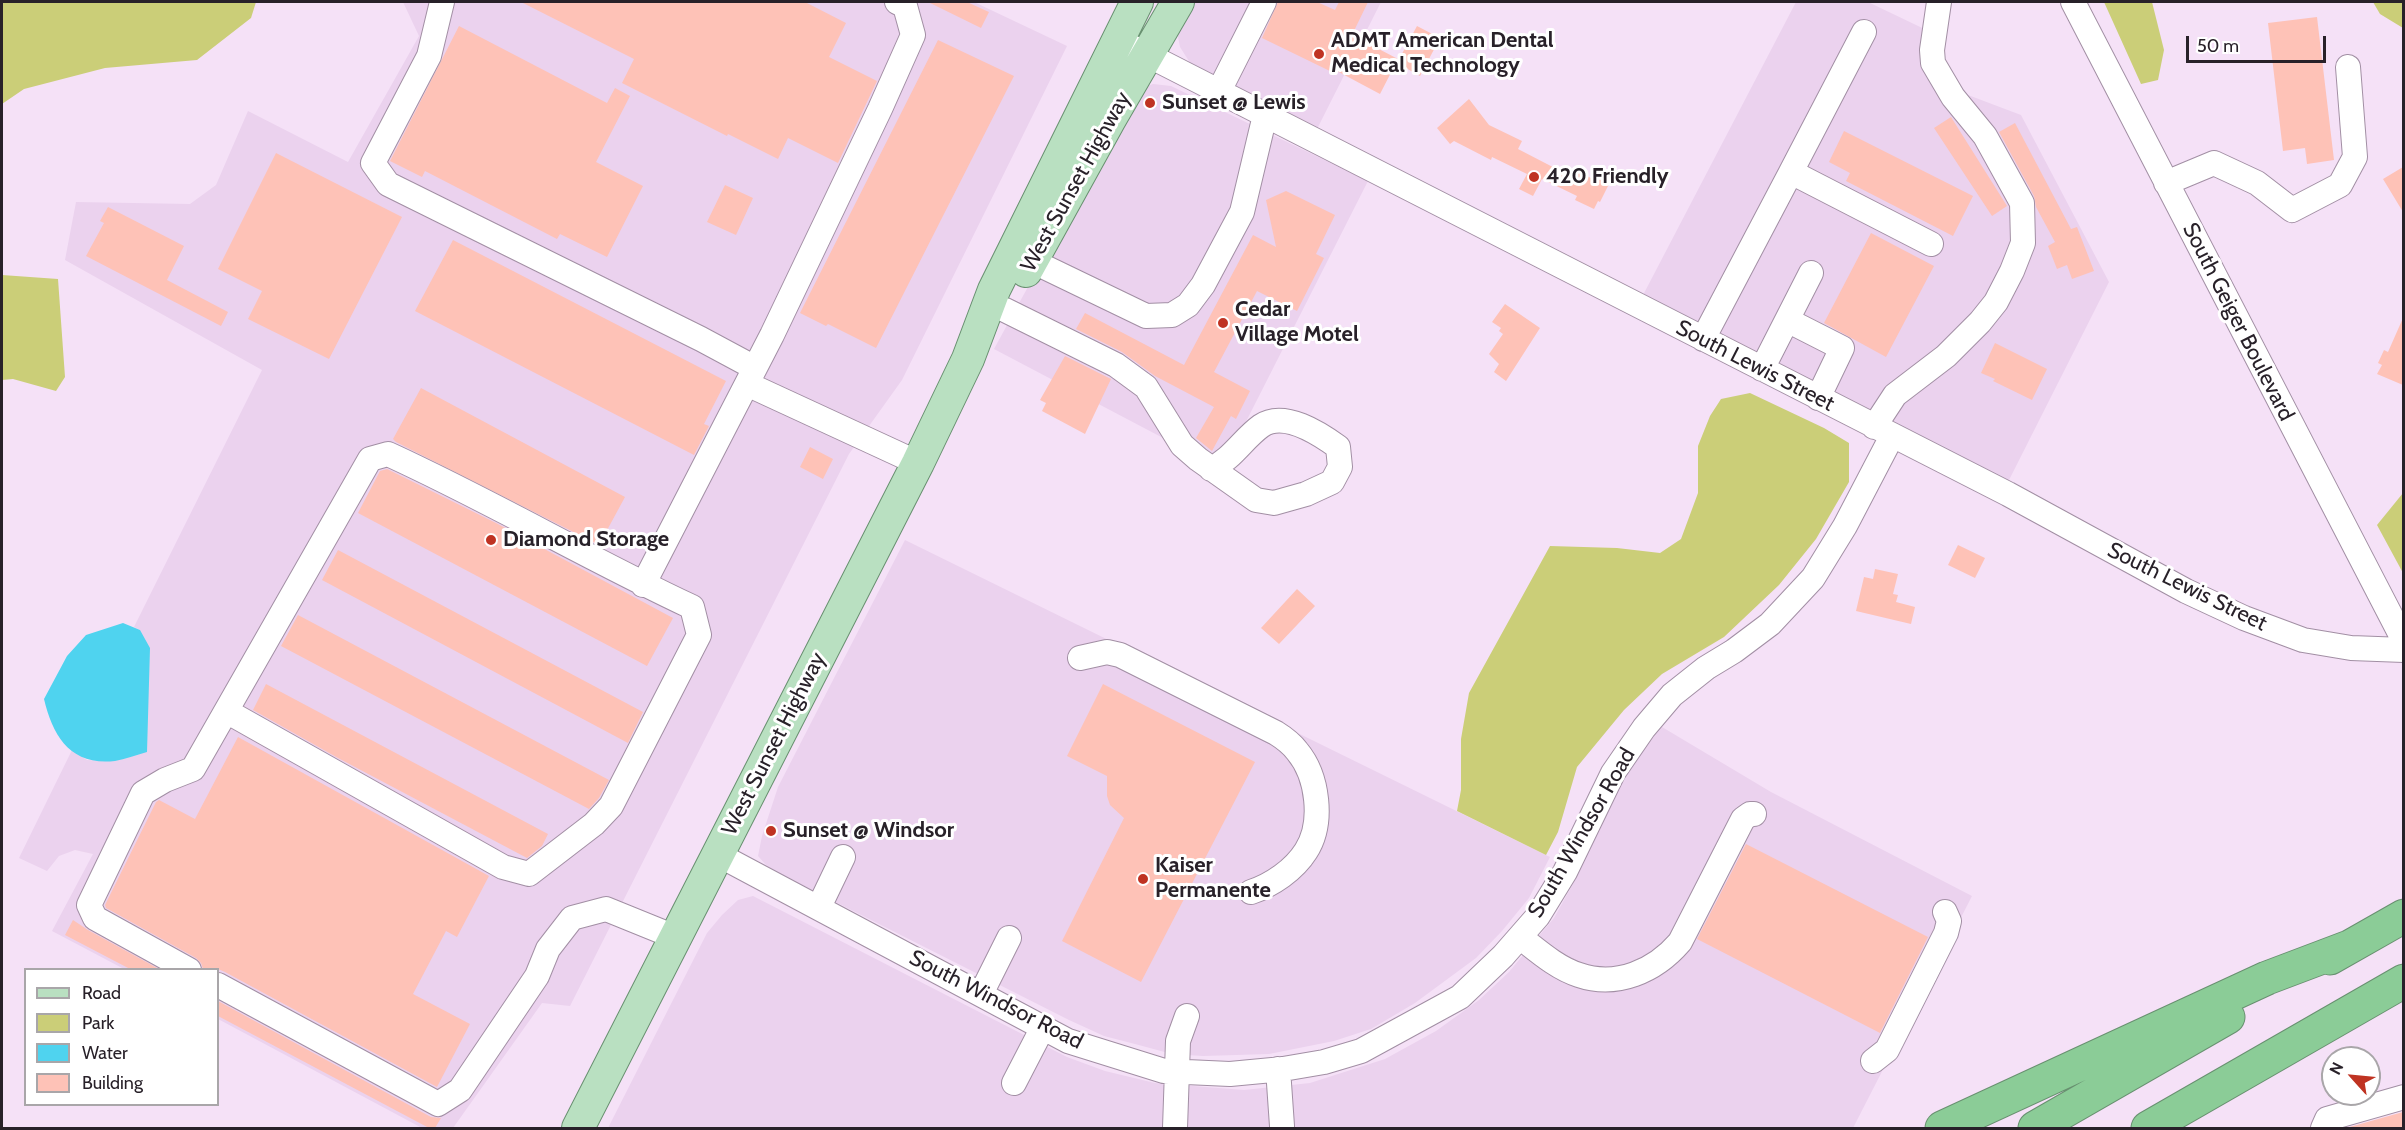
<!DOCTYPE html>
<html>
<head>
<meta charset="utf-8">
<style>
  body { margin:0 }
  #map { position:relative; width:2405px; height:1130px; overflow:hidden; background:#f5e1f7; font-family:Cabin,sans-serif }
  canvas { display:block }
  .frame { position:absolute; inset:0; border:3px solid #282129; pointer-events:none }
  .legend { position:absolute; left:24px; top:968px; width:195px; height:138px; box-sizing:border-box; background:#fff; border:2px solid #a9a6a9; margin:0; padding:8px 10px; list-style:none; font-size:18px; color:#282129 }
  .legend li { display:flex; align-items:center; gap:12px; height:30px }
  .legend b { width:30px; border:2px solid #a9a6a9 }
  .north { position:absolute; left:2321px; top:1046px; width:60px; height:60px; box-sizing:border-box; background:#fff; border:2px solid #a9a6a9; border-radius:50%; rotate:297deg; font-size:16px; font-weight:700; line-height:24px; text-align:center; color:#282129 }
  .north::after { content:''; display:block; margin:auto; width:21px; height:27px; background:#bf3322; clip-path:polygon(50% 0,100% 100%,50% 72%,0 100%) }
  .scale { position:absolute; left:2186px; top:36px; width:140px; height:27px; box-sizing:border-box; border:3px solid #282129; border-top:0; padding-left:8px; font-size:18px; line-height:21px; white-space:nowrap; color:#282129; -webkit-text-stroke:4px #fff; paint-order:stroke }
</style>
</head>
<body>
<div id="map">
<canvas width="2405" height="1130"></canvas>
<div class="frame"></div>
<ul class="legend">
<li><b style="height:8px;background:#b9e0c1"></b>Road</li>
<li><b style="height:16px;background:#cbce78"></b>Park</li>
<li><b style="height:16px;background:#4fd3ef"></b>Water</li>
<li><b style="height:16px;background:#fec2b7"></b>Building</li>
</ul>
<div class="north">N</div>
<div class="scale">50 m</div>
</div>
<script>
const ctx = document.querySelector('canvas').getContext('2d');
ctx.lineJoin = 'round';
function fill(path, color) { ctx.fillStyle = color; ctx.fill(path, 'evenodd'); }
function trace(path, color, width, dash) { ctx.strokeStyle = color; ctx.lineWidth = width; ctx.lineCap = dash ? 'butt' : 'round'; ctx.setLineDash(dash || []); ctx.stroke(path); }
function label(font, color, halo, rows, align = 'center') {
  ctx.font = font + ' Cabin,sans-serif'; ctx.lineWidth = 6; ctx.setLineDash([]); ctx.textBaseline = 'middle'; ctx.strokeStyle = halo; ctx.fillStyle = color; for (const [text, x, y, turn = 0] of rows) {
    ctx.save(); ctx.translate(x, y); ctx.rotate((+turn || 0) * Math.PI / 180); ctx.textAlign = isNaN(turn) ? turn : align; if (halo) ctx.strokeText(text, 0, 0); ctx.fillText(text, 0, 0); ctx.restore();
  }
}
fill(new Path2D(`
  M403,2h571l93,44 -165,334 -53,74 -279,552 -28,-3 -89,125h-31l-204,-109v-49l-94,-1 -72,-38 41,-77 -18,-4 -16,6 -12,15 -28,-13 53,-108 15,10 28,1 25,-131 -6,-3 128,-257 -197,-110 11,-58 114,2 26,-19 32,-74 100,51 71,-126z
  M1187,2h194l-66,131 -123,-67 -12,-19 -3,-15z
  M1796,2h72l71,34 4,26 25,33 53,20 88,167 -102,202 -365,-187z
  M1153,84l18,2 197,95 -146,288 -228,-120 76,-139 74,-123z
  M905,540l645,317 -21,41 -27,33 -26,27 -61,45 -44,26 -37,12 -65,13 -66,2 -31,-2 -37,-10 -31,-8 -35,-16 -291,-147 -12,-8 -8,-9 4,-20 16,-49z
  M1662,727l109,65 201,104 -119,232h-1245l99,-195 15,-18 16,-15 15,-4 314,161 38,14 50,12 89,7 66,-7 75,-24 51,-28 43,-31 30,-28 19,-23 26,-31 20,-36 42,-91 24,-38z`), '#ebd2ee');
fill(new Path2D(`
  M2,2h254l-5,16 -54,42 -92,8 -81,21 -22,15z
  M2104,2h48l12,48 -6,30 -17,4z
  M2373,2h30v26l-23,-14z
  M2,275l56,4 7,98 -9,14 -43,-12 -11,1z
  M1750,393l74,35 25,15v39l-33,57 -37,46 -55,52 -62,37 -38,36 -47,57 -19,65 -12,23 -89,-44 4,-21v-51l8,-46 81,-147 67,2 43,5 21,-14 17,-46v-47l12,-30 11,-17z
  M2403,493v80l-26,-48z`), '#cbce78');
fill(new Path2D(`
  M123,623l17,7 10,18 -3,104c-11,3 -22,7 -32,9 -44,5 -62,-24 -71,-62l23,-43 19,-21z`), '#4fd3ef');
fill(new Path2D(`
  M521,2h284l41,21 -17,34 48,24 -39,82 -50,-25 -10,21 -50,-25 -1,2 -105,-53 12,-24z
  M928,2h39l22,10 -8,16z
  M1278,2h39l18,8 4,-8h29l-16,33 46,24 -18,35 -45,-24 -1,3 -72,-35z
  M2317,17l17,143 -27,4 -2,-16 -22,3 -15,-128z
  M459,26l148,77 8,-15 15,8 -34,66 47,24 -36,71 -47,-23 -3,5 -132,-68 -3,6 -32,-16z
  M1417,26l23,12 -20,38 -23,-13z
  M938,40l76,36 -138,272 -48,-24 -2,2 -26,-13z
  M1469,99l20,26 33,16 -4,8 56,29 3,-7 14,7 2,-6 15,7 2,3 -10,20 -2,-1 -4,8 -19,-9 2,-4 -35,-17 -9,17 -14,-7 8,-15 -35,-17 -1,3 -37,-19 -4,3 -13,-16z
  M1951,117l56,89 -15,10 -58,-88z
  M2015,123l56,106 6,-2 17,44 -22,8 -5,-14 -10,4 -9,-23 7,-4 -19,-35 -2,-11 -35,-64z
  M1844,131l129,65 -20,40 -107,-55 4,-8 -21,-11z
  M276,153l126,64 -73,142 -81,-40 14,-28 -44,-22z
  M2403,167v45l-20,-33z
  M725,185l28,13 -17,37 -29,-13z
  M1286,191l49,24 -19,39 8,4 -27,53 -40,-20 -43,81 36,19 -14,28 -5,-3 -19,35 -16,-13 18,-31 -59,-31 -33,-24 -46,-23 9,-16 99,52 69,-130 23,12 -10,-47z
  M108,207l76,39 -17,34 61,32 -7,14 -135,-70 18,-33 -4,-2z
  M1871,233l63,33 -48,91 -62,-34z
  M453,240l273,141 -22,43 5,2 -15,29 -279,-144z
  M1505,304l35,24 -34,53 -12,-9 5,-8 -10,-10 14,-20 -4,-3 2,-3 -9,-6z
  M2403,318v67l-26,-11 5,-9 -4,-2 6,-13 4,2z
  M1995,343l52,26 -15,31 -39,-19 2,-2 -14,-6z
  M1065,356l46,23 -26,55 -43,-23 4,-8 -6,-3z
  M421,388l204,109 -26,48 -203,-103 -3,-3z
  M810,447l23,12 -10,20 -23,-12z
  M387,469l109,54 177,95 -26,48 -289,-153 22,-42z
  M1958,545l27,13 -10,20 -27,-13z
  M338,550l305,162 -15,31 -306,-163z
  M1875,569l23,5 -5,20 5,1 -2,7 19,5 -4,17 -55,-13 8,-34 9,2z
  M1297,589l18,17 -36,38 -18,-16z
  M298,615l311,165 -10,18 -10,11 -308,-163z
  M266,684l282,150 -6,12 -15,12 -189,-100 -85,-48z
  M1103,684l152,78 -114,220 -79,-41 62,-123 -14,-13 -3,-9v-20l-40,-20z
  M238,737l251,139 -32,61 -11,-6 -33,63 57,30 -33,63 -212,-115 -7,-3h-15l-2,-6 -5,-5 -90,-50 -1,-3 51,-103 3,-2 36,19z
  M1746,844l182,93 -48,96 -183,-94z
  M73,920l15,10 71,39h-29l-65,-34z
  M218,1001l213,116 10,1 -6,10h-6l-211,-112z
  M2403,1112v16h-57z`), '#fec2b7');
const minor = new Path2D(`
  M442,2l-13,54 -56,107 15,21 313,155 54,29
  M2073,2l331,639
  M1134,48l874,446 178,97 58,27 59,22 48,8 53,2
  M1219,91l45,-89
  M1791,172l73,-140
  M2166,183l48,-20 43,20 35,27 48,-25 15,-28 -7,-90
  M1032,261l114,55 26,-1 16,-10 15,-20 39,-73 23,-97
  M1005,310l111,55 30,22 36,58 16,14 58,41 18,3 32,-9 26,-12 8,-15 -2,-20c-18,-13 -54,-37 -77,-21 -18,13 -29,33 -50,43
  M1787,320l55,28 -24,50
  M1703,339l88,-167 140,72
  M1762,369l49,-96
  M747,384l171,79
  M1874,427l21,-32 51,-39 34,-34 16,-20 16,-31 11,-28 -1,-40 -37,-67 -32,-39 -20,-34 -1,-13 7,-48
  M643,585l129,-250 108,-226 33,-74 -8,-29 -8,-4
  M1080,658l27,-6 13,3 156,78c8,5 15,10 21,18 21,25 27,72 9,100 -12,19 -34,34 -55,41
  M717,854l351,187 96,30 66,3 53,-5 41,-7 37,-11 99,-54 43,-41 35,-40 27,-44 48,-99 31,-45 28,-33 34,-27 28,-17 36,-27 43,-46 32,-52 47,-90
  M819,907l24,-50
  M1520,937c18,14 37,31 59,38 38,13 76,-4 101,-33l63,-123 7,-5h4
  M189,970l-94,-52 -6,-13 54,-112 22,-13 28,-11 177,-310 18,-5c103,47 201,105 304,153l7,28 -88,171 -17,18 -65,50 -26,-7 -275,-155
  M218,985l220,119 22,-14 77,-114 11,-27 24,-31 34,-9 69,28
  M981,994l28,-56
  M1873,1061l14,-11 59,-117 3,-12 -4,-9
  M1278,1069l4,57
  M1014,1083l29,-56
  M1175,1128l3,-87 9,-25
  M2323,1128l4,-9 77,-22`);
const major = new Path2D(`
  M1026,271l84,-152 68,-117
  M578,1128l340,-665 50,-104 26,-69 143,-288`);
const highway = new Path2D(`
  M2330,958l74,-42
  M1942,1128l325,-150 82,-31
  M2035,1128l193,-111
  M2148,1128l256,-147`);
trace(minor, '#a28fa4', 26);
trace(major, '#689070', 34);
trace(highway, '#689070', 35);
trace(minor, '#fff', 24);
trace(major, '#b9e0c1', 32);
trace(highway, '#8bcc97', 33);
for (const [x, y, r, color] of [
  [1319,54,6,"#bf3322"],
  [1150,103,6,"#bf3322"],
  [1534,177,6,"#bf3322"],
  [1223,323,6,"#bf3322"],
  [491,540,6,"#bf3322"],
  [771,831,6,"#bf3322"],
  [1143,879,6,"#bf3322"]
]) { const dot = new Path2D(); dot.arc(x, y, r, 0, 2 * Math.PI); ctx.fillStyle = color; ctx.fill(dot); trace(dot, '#fff', 2); }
label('bold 22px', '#282129', '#fff', [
  ["ADMT American Dental",1331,41],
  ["Medical Technology",1331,66],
  ["Sunset @ Lewis",1162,103],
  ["420 Friendly",1546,177],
  ["Cedar",1235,310],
  ["Village Motel",1235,335],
  ["Diamond Storage",503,540],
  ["Sunset @ Windsor",783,831],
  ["Kaiser",1155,866],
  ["Permanente",1155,891]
], 'left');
label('22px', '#282129', '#fff', [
  ["West Sunset Highway",1076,182,-61],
  ["South Geiger Boulevard",2238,322,63],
  ["South Lewis Street",1755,366,27],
  ["South Lewis Street",2187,587,26],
  ["West Sunset Highway",774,744,-63],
  ["South Windsor Road",1582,833,-60],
  ["South Windsor Road",996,1000,27]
]);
</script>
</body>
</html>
